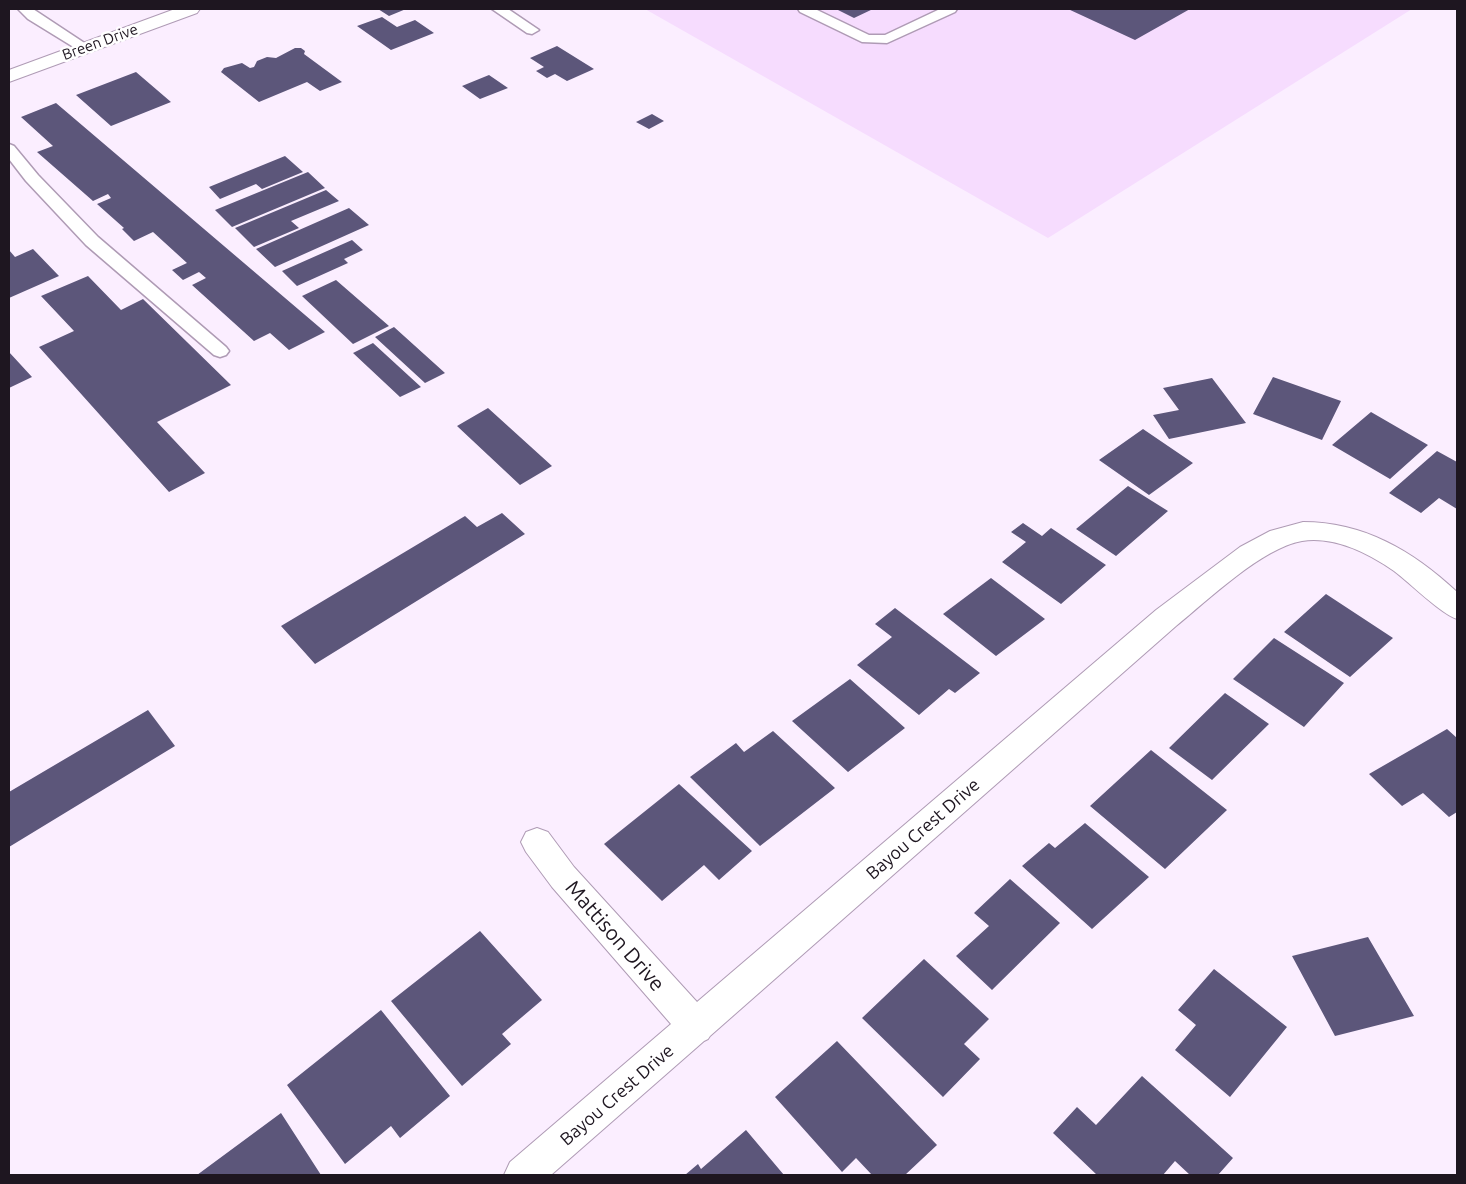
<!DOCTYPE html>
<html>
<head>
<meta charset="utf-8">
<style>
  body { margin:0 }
  #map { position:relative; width:1466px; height:1184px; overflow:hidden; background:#fbeeff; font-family:Ubuntu,sans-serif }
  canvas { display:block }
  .frame { position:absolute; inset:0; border:10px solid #1e1620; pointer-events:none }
</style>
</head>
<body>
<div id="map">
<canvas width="1466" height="1184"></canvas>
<div class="frame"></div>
</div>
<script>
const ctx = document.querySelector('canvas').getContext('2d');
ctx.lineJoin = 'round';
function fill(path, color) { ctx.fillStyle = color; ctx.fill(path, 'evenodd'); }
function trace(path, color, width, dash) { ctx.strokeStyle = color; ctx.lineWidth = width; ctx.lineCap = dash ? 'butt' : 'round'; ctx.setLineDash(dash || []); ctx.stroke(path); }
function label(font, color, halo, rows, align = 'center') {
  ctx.font = font + ' Ubuntu,sans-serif'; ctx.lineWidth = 5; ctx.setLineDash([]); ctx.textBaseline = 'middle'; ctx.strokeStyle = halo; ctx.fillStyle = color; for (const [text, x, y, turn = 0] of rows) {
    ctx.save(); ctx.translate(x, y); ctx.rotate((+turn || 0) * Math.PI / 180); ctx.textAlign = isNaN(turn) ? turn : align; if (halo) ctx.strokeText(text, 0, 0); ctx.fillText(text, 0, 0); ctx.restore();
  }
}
fill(new Path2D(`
  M645,9h767l-364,229z`), '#f6dcfe');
fill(new Path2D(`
  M378,9h28l-17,7z
  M836,9h37l-19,9z
  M1068,9h122l-55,31z
  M382,17l15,10 18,-7 19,13 -43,17 -34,-24z
  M557,46l37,23 -27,12 -12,-7 -8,4 -11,-7 8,-4 -14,-9z
  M295,48h6l4,3 -1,3 38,28 -22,9 -13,-9 -48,20 -38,-30 3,-4 18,-5 8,5 4,-1 3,-6 10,-4 9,1z
  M136,72l35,30 -60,24 -35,-31z
  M489,75l19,13 -28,11 -18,-13z
  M56,103l269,229 -36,18 -19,-17 -16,8 -62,-56 14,-7 -7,-6 -16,8 -11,-10 15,-7 -34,-31 -19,9 -12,-12 2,-1 -27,-24 14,-6 -3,-4 -15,7 -56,-49 16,-6 -32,-29z
  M652,114l12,7 -15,8 -13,-7z
  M285,156l18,16 -41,17 -6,-5 -36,15 -11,-12z
  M308,172l17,16 -93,39 -17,-17z
  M326,190l13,11 -48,20 8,7 -45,19 -19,-19z
  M349,208l20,17 -94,42 -19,-18z
  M352,240l11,10 -19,9 4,4 -51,23 -15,-15z
  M33,249l26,27 -50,22v-48l6,7z
  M88,276l33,34 22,-11 88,86 -74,37 48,51 -36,19 -130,-145 35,-16 -33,-35z
  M336,280l53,46 -36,18 -51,-48z
  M394,327l51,46 -20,10 -50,-46z
  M373,343l48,44 -21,10 -47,-44z
  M9,352l23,25 -23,11z
  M1273,377l68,24 -19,39 -69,-26z
  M1212,378l34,45 -77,16 -16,-24 26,-5 -16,-22z
  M488,408l64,58 -32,19 -63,-59z
  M1371,412l57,33 -38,34 -58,-34z
  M1143,429l50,34 -44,32 -50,-35z
  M1437,451l20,11v47l-18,-11 -18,15 -32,-20z
  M1128,486l40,25 -52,45 -40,-27z
  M502,513l23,21 -210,130 -34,-38 184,-110 12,11z
  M1023,523l19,13 9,-8 55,37 -45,39 -59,-42 24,-20 -15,-10z
  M991,578l54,41 -49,37 -53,-42z
  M1326,594l67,44 -43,39 -66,-45z
  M895,608l85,65 -25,20 -6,-4 -30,26 -62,-50 35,-28 -17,-13z
  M1274,638l70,45 -40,44 -71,-48z
  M850,679l55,49 -57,44 -56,-51z
  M1225,693l44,31 -57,56 -43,-32z
  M148,710l27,36 -166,101v-55z
  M1447,729l10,9v74l-8,5 -26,-24 -21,13 -33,-32z
  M773,731l62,57 -75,58 -70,-69 46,-34 8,9z
  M1151,750l76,60 -62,59 -75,-63z
  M679,784l73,67 -33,29 -15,-15 -42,36 -58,-57z
  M1085,823l64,54 -57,52 -70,-63 27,-23 6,5z
  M1010,879l50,44 -68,67 -36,-34 33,-30 -15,-13z
  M480,931l62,69 -40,34 9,10 -49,42 -71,-85z
  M1368,937l46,79 -79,20 -43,-80z
  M924,959l65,60 -25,25 16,15 -37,38 -81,-79z
  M1214,969l73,58 -57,70 -55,-47 21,-25 -18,-15z
  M381,1010l69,86 -50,42 -9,-12 -46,38 -58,-79z
  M837,1041l100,104 -32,30h-33l-16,-17 -14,14 -67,-75z
  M1142,1076l91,82 -15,17h-28l-15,-14 -12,14h-66l-44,-42 24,-26 19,18z
  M281,1113l40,62h-124z
  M746,1130l38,45h-99l13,-11 3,5z`), '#5c567a');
const lane = new Path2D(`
  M18,9h15l59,39 -2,3h-10l-52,-32z
  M492,9h16l31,21 -7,4 -5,-1z
  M798,9h17l54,26h16l55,-26h17l-2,3 -68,31 -25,-1 -62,-30z
  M9,144l5,2 24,29 60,62 128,110 3,4 -3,4 -6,2 -6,-2 -128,-110 -60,-64 -17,-22z`);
const street = new Path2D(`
  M1303,522c61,0 110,29 154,70v27c-16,-5 -47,-36 -63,-48 -26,-18 -60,-35 -92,-30 -40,7 -94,59 -126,85l-466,410 -2,3 -4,2 -153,134h-47l6,-13 161,-138 -119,-137 -26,-35 -5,-10 5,-10 11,-4 11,4 26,35 123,135 459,-392 84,-63 30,-16z`);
const secondary = new Path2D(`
  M175,9h25l-3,4 -188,69v-12z`);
trace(lane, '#af9bb5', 3);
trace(street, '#af9bb5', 2);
trace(secondary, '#af9bb5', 2);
fill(lane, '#fff');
fill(street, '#fff');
fill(secondary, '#fff');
label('15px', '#1e1620', '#fff', [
  ["Breen Drive",100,42,-20]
]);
label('18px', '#1e1620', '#fff', [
  ["Bayou Crest Drive",923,829,-41],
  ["Bayou Crest Drive",617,1095,-41]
]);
label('21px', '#1e1620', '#fff', [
  ["Mattison Drive",615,936,49]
]);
</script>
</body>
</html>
